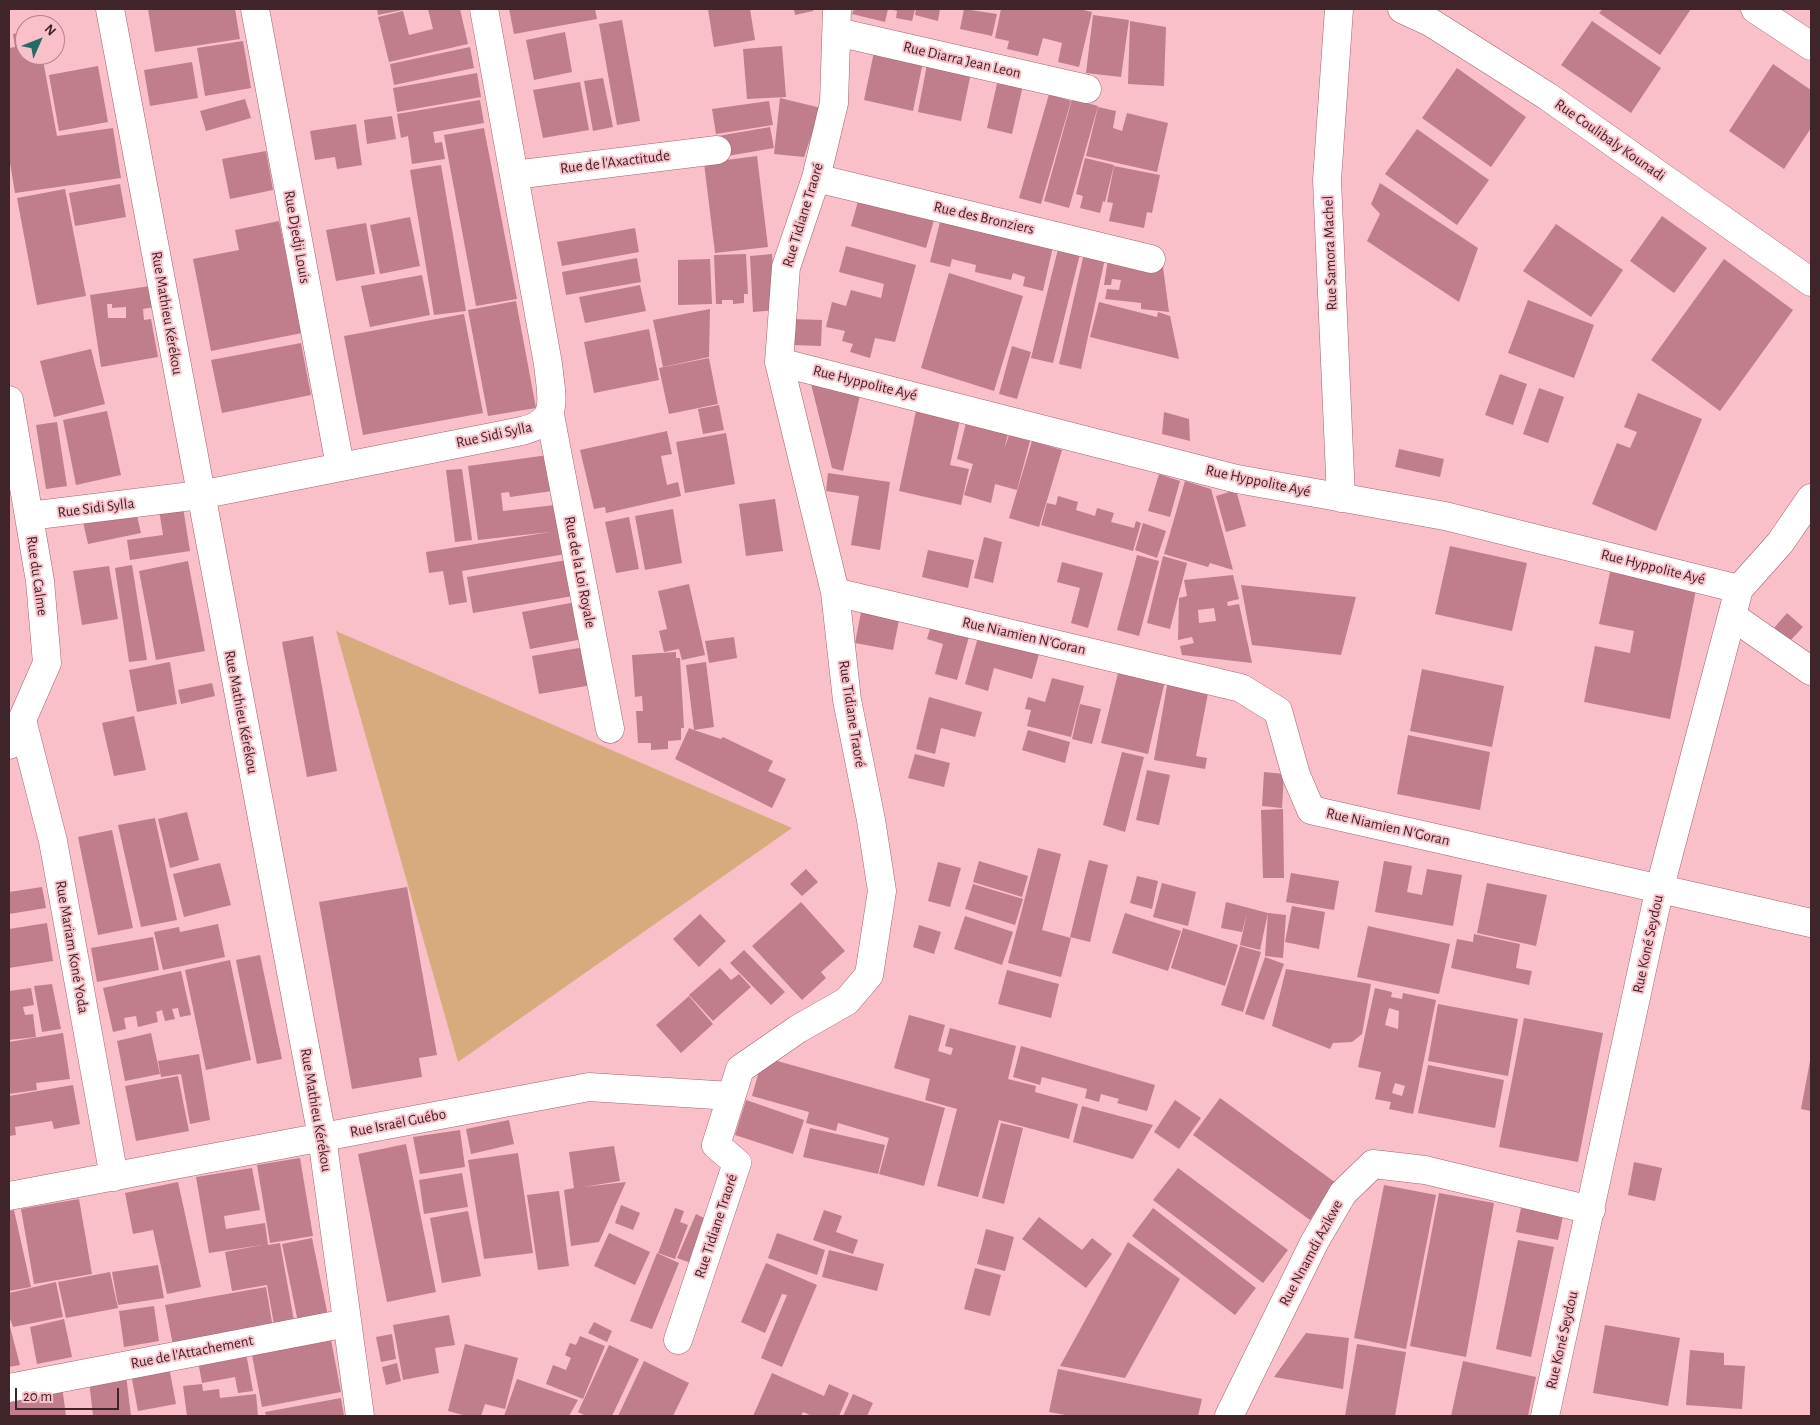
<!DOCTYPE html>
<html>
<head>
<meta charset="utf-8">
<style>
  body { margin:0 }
  #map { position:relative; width:1820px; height:1425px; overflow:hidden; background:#f9c0ca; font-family:"Alegreya Sans",sans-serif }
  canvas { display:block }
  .frame { position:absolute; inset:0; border:10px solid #3f242a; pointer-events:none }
  .north { position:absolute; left:15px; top:15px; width:50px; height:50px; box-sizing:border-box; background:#f9c0ca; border:1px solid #af828a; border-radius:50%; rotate:46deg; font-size:14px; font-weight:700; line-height:20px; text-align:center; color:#3f242a }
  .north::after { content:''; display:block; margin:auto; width:18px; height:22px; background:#226c65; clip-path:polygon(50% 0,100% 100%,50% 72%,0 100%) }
  .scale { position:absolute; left:15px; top:1388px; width:104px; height:22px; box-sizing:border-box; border:2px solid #3f242a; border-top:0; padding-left:6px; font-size:15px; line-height:18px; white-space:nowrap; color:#3f242a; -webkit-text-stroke:4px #f9c0ca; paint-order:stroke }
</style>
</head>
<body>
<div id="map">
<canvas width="1820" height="1425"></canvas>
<div class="frame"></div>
<div class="north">N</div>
<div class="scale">20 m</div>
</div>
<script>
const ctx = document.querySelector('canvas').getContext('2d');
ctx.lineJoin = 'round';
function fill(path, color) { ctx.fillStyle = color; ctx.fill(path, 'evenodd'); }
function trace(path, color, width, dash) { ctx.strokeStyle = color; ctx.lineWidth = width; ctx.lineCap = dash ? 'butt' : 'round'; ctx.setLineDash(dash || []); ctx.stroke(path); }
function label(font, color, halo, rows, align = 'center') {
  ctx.font = font + ' "Alegreya Sans",sans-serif'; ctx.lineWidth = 4; ctx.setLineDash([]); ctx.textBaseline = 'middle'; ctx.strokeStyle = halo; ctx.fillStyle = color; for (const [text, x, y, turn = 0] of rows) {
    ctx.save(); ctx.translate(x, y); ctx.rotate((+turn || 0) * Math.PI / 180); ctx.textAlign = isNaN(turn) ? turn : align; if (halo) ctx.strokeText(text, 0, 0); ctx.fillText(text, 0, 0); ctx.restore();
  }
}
fill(new Path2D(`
  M336,631l456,197 -334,234z`), '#d7ab7e');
fill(new Path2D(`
  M148,9h87l5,30 -85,13z
  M377,9h25v1l-24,5z
  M428,9h32l8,35 -79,18 -11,-45 25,-6 6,24 24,-6z
  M509,9h86l2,10 -83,15z
  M708,9h42l5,31 -41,7z
  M794,9h19v2l-18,4z
  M854,9h34l-3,13 -33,-8z
  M889,9h26l-3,12 -16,-3 1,-7z
  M916,9h24l-2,12 -23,-6z
  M964,9l33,5 -5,22 -32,-7z
  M1001,9h78l13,3 -13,55 -21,-5 4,-19 -19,-5 -5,18 -31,-7 2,-8 -14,-3z
  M1603,9h88l-31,46 -61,-42z
  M1093,15l36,5 -8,57 -35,-4z
  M622,20l18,101 -23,4 -18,-101z
  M1130,21l36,6 -2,59 -36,-2z
  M1592,21l69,47 -30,45 -70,-48z
  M25,32v23h17l15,81 56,-8 8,50 -106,15 -6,-36v-109l6,-1 -2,-13z
  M565,32l7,40 -38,8 -8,-40z
  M243,41l8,47 -46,8 -8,-48z
  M782,46l4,51 -39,2 -4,-50z
  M470,47l4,21 -80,17 -4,-21z
  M875,47l49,10 -11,54 -49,-11z
  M928,59l44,9 -11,53 -43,-9z
  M192,62l6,36 -48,8 -6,-36z
  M1773,64l38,26v38l-27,41 -55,-38z
  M98,66l10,56 -49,9 -10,-56z
  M1457,68l69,49 -35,50 -69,-49z
  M477,73l4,24 -84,15 -4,-24z
  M603,78l10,49 -20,4 -9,-50z
  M998,79l25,6 -11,49 -25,-6z
  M580,82l9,48 -46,8 -10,-48z
  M1049,94l22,7 -30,103 -22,-6z
  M780,98l41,10 -17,49 -30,-3z
  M245,99l6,19 -45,13 -6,-20z
  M1072,99l26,7 -29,102 -25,-7z
  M480,100l4,23 -51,9 2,11 7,-1 3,17 -33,5 -4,-28 -7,2 -4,-24z
  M769,101l4,24 -57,9 -4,-25z
  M1098,107l18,4 -3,17 9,3 5,-18 41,10 -11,49 -71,-16z
  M392,116l4,23 -29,5 -3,-24z
  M356,124l6,41 -25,4 -2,-12 -20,3 -5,-29z
  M770,127l4,21 -52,9 -4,-21z
  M484,128l33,171 -41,7 -32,-171z
  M1417,129l72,51 -32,45 -72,-51z
  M266,151l7,39 -43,9 -8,-40z
  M757,156l11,91 -53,6 -11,-90z
  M1085,158l29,7 -9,37 -2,-1 -3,12 -20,-5 3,-12 -7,-2z
  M441,165l25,146 -32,4 -24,-145z
  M1114,166l46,9 -8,38 -5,-1 -3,16 -35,-7 4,-18 -6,-1z
  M1380,183l98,65 -19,54 -92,-61 13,-27 -9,-10z
  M120,184l6,33 -51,9 -6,-33z
  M65,189l21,107 -49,9 -20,-107z
  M861,191l75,22 -10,35 -75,-22z
  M942,214l112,28 -11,49 -20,-5 2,-9 -12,-4 -2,7 -36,-8 1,-7 -24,-6 -2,8 -20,-5z
  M1662,216l45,32 -33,45 -44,-32z
  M410,217l10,49 -40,8 -10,-49z
  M279,221l23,112 -91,18 -18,-92 46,-9 -4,-20z
  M366,223l9,51 -39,7 -10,-51z
  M1556,224l67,46 -32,47 -68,-46z
  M635,228l4,24 -77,14 -5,-24z
  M1060,241l22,5 -29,117 -22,-5z
  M846,246l70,19 -21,77 -20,-4 -5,20 -20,-6 3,-8 -11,-3 3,-10 -19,-4 6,-25 14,4 5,-16 30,8 3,-14 -45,-12z
  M1085,249l21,5 -25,115 -22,-5z
  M746,254l2,40h-4v9l-11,1v-4h-11v4h-6l-2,-49z
  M772,254l4,56 -23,2 -3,-56z
  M637,258l4,24 -75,13 -4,-23z
  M710,259l2,45 -34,1v-45z
  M1108,259l55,8 6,45 -28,-3v-6l-36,-4 2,-10 12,1 2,-10 -9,-1 -1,6h-7z
  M1724,259l69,51 -73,101 -69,-51z
  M949,273l74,23 -29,95 -73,-23z
  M422,275l8,40 -60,12 -9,-41z
  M640,285l6,26 -61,12 -6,-26z
  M150,286l4,21 -11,2 1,11 7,-1 7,38 -57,10 -11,-72zM107,304h5v4l14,-1v11h-18z
  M1528,300l66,25 -20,53 -66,-25z
  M516,301l20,107 -48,8 -20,-106z
  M1099,302l58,15 1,-5 12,4 9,43 -89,-22z
  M710,309l-1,48 -46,10 -10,-47z
  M464,314l19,99 -120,22 -19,-99z
  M791,319l31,1 -1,26 -30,-1z
  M649,329l10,51 -65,13 -10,-51z
  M301,343l10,52 -89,18 -11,-53z
  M1012,346l19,6 -14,47 -18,-5z
  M91,349l14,55 -51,13 -14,-56z
  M709,358l9,46 -49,10 -10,-46z
  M1500,374l27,10 -14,41 -28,-10z
  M810,380l51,11 -18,80 -11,-3z
  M1539,388l25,9 -16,46 -25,-9z
  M1638,393l64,26 -46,112 -64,-27 25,-61 13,5 7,-16 -13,-5z
  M719,405l5,25 -21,4 -5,-25z
  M107,411l14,64 -45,10 -13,-65z
  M916,411l44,9 -10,45 19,4 -8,36 -62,-14z
  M1164,412l25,7 1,22 -28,-7z
  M57,422l10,64 -21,3 -10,-64z
  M966,423l42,11 -4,16 5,-15 21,6 -13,49 -22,-6 -4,19 -27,-8 9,-31 -16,-5z
  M667,431l5,23 -11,2 6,29 11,-3 3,14 -75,17 -1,-6 -11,2 -14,-59z
  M726,433l9,51 -50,9 -9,-51z
  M1032,441l30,9 -23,77 -30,-9z
  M1399,449l45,10 -4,18 -45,-10z
  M548,455l4,36 -42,6 -1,-5 -8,1 2,18 52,-6 11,49 -104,17 5,31 -18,3 -6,-34 -14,2 -3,-21 124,-20 -72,8 -10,-74z
  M462,469l10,71 -17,2 -9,-72z
  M828,473l62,9 -10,68 -29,-5 8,-49 -33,-5z
  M1159,474l21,7 -10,36 -22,-6z
  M1185,481l26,8 22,81 -23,-7 -2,4 -44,-13z
  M1236,490l10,36 -20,6 -10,-36z
  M1058,496l20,6 -2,8 19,6 2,-8 17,5 -3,9 23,6 2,-7 5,2 -8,28 -92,-26 6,-22 9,2z
  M775,499l8,52 -37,5 -7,-52z
  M182,501l8,50 -60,9 -3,-20 36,-5 -5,-31z
  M135,507l6,26 -53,11 -6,-26z
  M673,509l9,54 -37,7 -10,-54z
  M629,517l10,52 -23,4 -11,-51z
  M1143,523l23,8 -9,27 -22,-8z
  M984,537l18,5 -9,41 -19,-5z
  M1450,546l77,17 -15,68 -77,-17z
  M928,550l46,10 -6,28 -46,-11z
  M1137,555l22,6 -20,75 -22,-6z
  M1163,556l24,7 -17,66 -23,-6z
  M567,560l6,36 -100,17 -6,-36z
  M188,561l17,90 -49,9 -17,-89z
  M1062,562l41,11 -15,55 -17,-5 9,-35 -23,-6z
  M132,565l15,95 -18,2 -14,-94z
  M109,566l9,53 -36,6 -9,-54z
  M1610,572l86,18 -26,129 -86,-17 11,-56 35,7 4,-22 -35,-7z
  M1233,575l6,24 -12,3 1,4 11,-2 13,59 -70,-8 -2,-9 14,-3 -2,-6 -14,3 1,-42 8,-2 -3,-16zM1214,608l2,13 -17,2 -1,-13z
  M689,584l16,71 -23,5 -3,-11 -15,3 -5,-21 8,-2 -9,-38z
  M1241,585l115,12 -15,58 -89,-10z
  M576,602l7,37 -53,10 -8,-37z
  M863,602l38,8 -8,40 -38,-7z
  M1787,613l16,14 -13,14 -16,-13z
  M933,619l38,10 -14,51 -22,-6 8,-30 -16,-5z
  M980,630l61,17 -9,32 -38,-11 -6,23 -23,-7z
  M313,636l24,135 -30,6 -25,-135z
  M734,637l3,21 -28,5 -4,-22z
  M585,647l7,38 -53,9 -7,-38z
  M676,652v6h4l4,70h-3v12l-13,1v8l-17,1v-7h-13l-2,-32h7l-1,-15 -7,1 -3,-42z
  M170,662l7,42 -40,8 -8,-42z
  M706,662l8,65 -20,3 27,9 2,-2 50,24 -5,10 18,8 -14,29 -97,-49 14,-31 5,2 -8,-65z
  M1119,669l46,12 -17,73 -47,-11z
  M1422,669l82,17 -12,61 -82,-16z
  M1052,678l32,8 -13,51 -44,-11 4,-16 -6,-1 3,-12 17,5z
  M1168,680l41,8 -13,68 11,2 -2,11 -51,-9z
  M212,683l3,13 -34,8 -3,-14z
  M929,697l53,15 -7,25 -34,-9 -6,26 -19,-5z
  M1080,704l21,5 -9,35 -20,-5z
  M134,716l12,54 -32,6 -12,-53z
  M1028,730l42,12 -5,21 -43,-13z
  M1408,735l82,17 -10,58 -83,-16z
  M1122,752l22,5 -19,75 -22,-7z
  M915,754l35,9 -6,24 -36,-9z
  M1147,770l23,5 -11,50 -23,-5z
  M1264,772l20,2 -2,34 -20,-2z
  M1283,809l1,69h-21l-2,-68z
  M187,812l12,48 -29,8 -12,-49z
  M155,818l22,102 -36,7 -23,-102z
  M112,830l21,98 -35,7 -20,-98z
  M1038,848l23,6 -19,76 29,8 -10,39 -53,-14z
  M1089,860l19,5 -18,77 -20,-5z
  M979,861l49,15 -6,21 -49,-15z
  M1384,861l28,5 -5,26 15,3 5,-26 35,6 -9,51 -78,-14z
  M938,862l23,6 -11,39 -22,-6z
  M220,863l11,42 -47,12 -11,-43z
  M806,869l12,13 -16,14 -12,-12z
  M1291,873l48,8 -5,29 -48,-8z
  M1137,876l21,5 -6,28 -22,-6z
  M1162,883l34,9 -8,34 -35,-9z
  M1487,883l60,12 -11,51 -59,-13z
  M973,884l50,15 -8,26 -50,-16z
  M42,887l4,21 -37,6v-22z
  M407,887l30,168 -18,3 3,19 -70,12 -33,-187z
  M801,902l44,49 -24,21 5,6 -24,22 -50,-54z
  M1226,902l42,11 -8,37 -20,-5 7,-32 -5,19 -21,-4z
  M1292,906l33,6 -6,37 -34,-7z
  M1125,913l56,18 -13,40 -56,-18z
  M1268,913l18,2 -3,43 -18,-2z
  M700,914l26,27 -27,26 -26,-28z
  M965,916l48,16 -11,33 -48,-16z
  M47,923l6,38 -44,7v-39z
  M218,924l7,33 -62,13 -9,-38 25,-5 1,5z
  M919,925l22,7 -7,22 -21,-7z
  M1368,926l82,18 -11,50 -82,-17z
  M1183,928l55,17 -13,41 -54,-18z
  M1474,934l46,10 -4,24 16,3 -3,14 -78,-17 6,-29 16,3z
  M153,937l6,33 -62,12 -6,-34z
  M1240,946l21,6 -18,60 -22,-7z
  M744,950l41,42 -14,13 -41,-42z
  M260,955l22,104 -25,5 -21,-104z
  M1265,957l19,7 -20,56 -19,-6z
  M230,960l21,100 -45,10 -21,-100z
  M720,968l11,12 8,-6 12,13 -38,34 -24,-26z
  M1286,969l85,15 -9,50 -10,8 -19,1 -3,6 -58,-23z
  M1007,970l52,14 -8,34 -53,-14z
  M181,971l10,44 -11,2 -2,-9 -6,1 3,10 -10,2 -3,-11 -6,2 2,10 -20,5 -2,-11 -12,2 2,11 -13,3 -10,-44z
  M52,984l9,45 -19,3 -8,-46z
  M31,988l3,17 -11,2 2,8 8,-1 3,23 -27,3v-49z
  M1375,988l17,4 -1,5 11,2 1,-6 33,7 -23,114 -24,-5 2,-7 -16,-3 6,-27 -23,-5zM1389,1008l10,3 -1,18 -13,-4zM1395,1083l10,3 -3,10 -10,-3z
  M689,996l24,28 -32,29 -25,-28z
  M1438,1004l80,15 -10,57 -80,-15z
  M909,1015l36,10 -7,26 13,4 2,-7 -8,-2 5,-18 66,18 -8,33 28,7 -1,6 43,12 -9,35 -70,-19 -21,77 -41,-11 20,-77 -32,-9 5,-21 -36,-11z
  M1524,1018l79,15 -25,129 -79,-15z
  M63,1033l7,46 -34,4 1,7 -28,4v-52z
  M151,1033l9,41 -35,7 -8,-40z
  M1021,1046l134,39 -8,26 -30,-8 2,-4 -18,-5 -2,8 -14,-4 2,-9 -45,-12 -2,8 -27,-8z
  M199,1054l11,66 -20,4 -9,-50 -20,3 -3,-16z
  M763,1057l182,51 -21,78 -45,-12 10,-36 -51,-15 -2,8 -30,-8 3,-11 -57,-16z
  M1810,1061h1v50l-10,-2z
  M1428,1065l76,15 -9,48 -77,-15z
  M178,1076l11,55 -53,10 -11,-55z
  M73,1085l7,39 -26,5 -2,-8 -37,6 1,8 -7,1v-40z
  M1220,1098l116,85 -26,37 -117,-85z
  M746,1100l58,20 -11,34 -58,-19z
  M1175,1100l26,18 -22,31 -25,-17z
  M1082,1106l71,19 -20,34 -60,-17z
  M509,1120l5,24 -43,10 -5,-25z
  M1001,1123l22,5 -19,76 -22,-6z
  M810,1128l75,17 -7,29 -75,-17z
  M460,1130l5,37 -45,7 -7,-37z
  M406,1144l30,148 -49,10 -29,-148z
  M614,1146l6,35 -37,6 43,-5 -27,60 -28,4 -7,-56 10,-2 -5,-36z
  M518,1153l15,100 -49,6 -16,-99z
  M300,1158l13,78 -43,7 -13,-78z
  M1634,1162l28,6 -7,33 -27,-6z
  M252,1168l8,42 -36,6 2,13 39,-6 3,22 12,-2 15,83 -20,4 -8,-45 -35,6 -7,-39 37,-7 -53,8 -13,-76z
  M1178,1168l110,82 -25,33 -110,-83z
  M462,1173l6,34 -44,7 -5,-34z
  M178,1182l23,105 -34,7 -14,-64 -20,4 -8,-41z
  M1384,1185l52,10 -30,154 -52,-11z
  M559,1191l10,75 -31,4 -11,-75z
  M1439,1193l55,10 -28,154 -56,-11z
  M79,1199l13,75 -58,10 -13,-75z
  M621,1205l19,8 -7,17 -18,-7z
  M675,1208l9,3 -4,11 8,3 -13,34 -17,-6z
  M1153,1208l103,80 -21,27 -103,-79z
  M1521,1208l42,8 -5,24 -42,-8z
  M14,1210l17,77 -22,4v-80z
  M824,1210l18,6 -6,16 22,8 -5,14 -40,-14z
  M468,1211l13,65 -39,7 -12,-65z
  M696,1214l16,8 -18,42 -17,-6z
  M1039,1217l43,33 10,-12 20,16 -26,34 -64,-49z
  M986,1229l28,8 -9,34 -28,-7z
  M609,1233l41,19 -15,33 -41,-19z
  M777,1233l48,17 -8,25 -49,-17z
  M312,1238l17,83 -30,6 -17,-83z
  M1518,1240l36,7 -23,110 -35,-8z
  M1128,1242l52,37 -55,99 -65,-12z
  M829,1250l55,14 -7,27 -55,-14z
  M657,1253l22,10 -27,66 -22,-8z
  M766,1263l51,22 -35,82 -21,-9 26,-63 -5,-1 -17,39 -24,-11z
  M158,1265l6,33 -46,7 -6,-33z
  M975,1268l26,7 -11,41 -26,-7z
  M110,1272l8,36 -52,10 -8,-36z
  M56,1282l7,35 -50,10 -4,-11v-23z
  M266,1287l7,41 -100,17 -8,-40z
  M154,1306l5,35 -35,6 -5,-36z
  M449,1315l6,30 -20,3 4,25 -36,7 -10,-55z
  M64,1319l8,38 -35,7 -7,-37z
  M594,1322l18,9 -5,11 -19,-9z
  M9,1323l11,42 -11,2z
  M1605,1325l75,13 -12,68 -75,-13z
  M1306,1333l43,5 -6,51 -69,-12z
  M392,1334l4,25 -15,3 -5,-25z
  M330,1335l11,57 -79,15 -11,-57z
  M580,1336l25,10 -22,53 -37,-15 7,-19 13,5 5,-12 -6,-3 5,-12 6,2z
  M465,1344l53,14 -13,51 -20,-5 -4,12h-14l-19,-5z
  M1357,1344l49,8 -11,64h-50z
  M609,1345l30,14 -27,57h-26l-8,-4z
  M1690,1350l34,3v12l21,1 -3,43 -56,-4z
  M246,1353l7,38 -15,2 -3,-16 -33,6 -4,-22z
  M644,1361l45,22 -16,33h-55z
  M1463,1361l73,16 -8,39h-77z
  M397,1363l4,18 -15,4 -4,-18z
  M169,1367l7,37 -38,7 -7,-37z
  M1058,1369l144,30 -4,17h-127l-22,-4z
  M772,1373l52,23 5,-12 20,9 -10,23h-27l-9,-4 -2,4h-48z
  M126,1375l5,41h-38l-4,-36z
  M517,1379l61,21 -9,16h-65z
  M202,1384l1,7 16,-2 1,9 36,-4 2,22h-71l-4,-30z
  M62,1386l4,30h-57v-23z
  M853,1394l20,9 -6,13h-24z
  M341,1398l3,18h-78l-1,-4z`), '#c07d8b');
const street = new Path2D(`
  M110,9l212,1128 38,279
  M255,9l85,457
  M1339,9l-12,171 14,318
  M1402,9l28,13 117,74 264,186
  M1755,9l56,37
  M837,32l250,57
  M514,175l203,-25
  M816,178l335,81
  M779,362l458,117 208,37 294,73
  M9,400l31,181 7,82 -25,57 -13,25
  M550,415l60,314
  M29,516l171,-21 317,-63c44,-9 35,-30 31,-68l-64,-355
  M835,592l406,96 37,23 18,64 15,35 500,113
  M1732,616l79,55
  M22,720l31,121 61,336
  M9,1196l580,-109 142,9
  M678,1340l59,-177 -21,-18 24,-76 58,-40 49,-28 22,-26 13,-84 -11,-71 -24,-120 -12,-108 -56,-230 7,-95 30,-89 18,-75 3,-94
  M9,1388l338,-65
  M1229,1416l86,-175 28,-48 30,-29 52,6 166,40
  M1545,1416l115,-529 79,-298 41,-46 31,-45`);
trace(street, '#a36371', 29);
trace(street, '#fff', 28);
label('15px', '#3f242a', '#f9c0ca', [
  ["Rue Diarra Jean Leon",962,60,13],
  ["Rue Coulibaly Kounadi",1610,140,35],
  ["Rue de l'Axactitude",615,162,-7],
  ["Rue Tidiane Traoré",803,215,-73],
  ["Rue des Bronziers",984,218,13],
  ["Rue Djedji Louis",297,237,80],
  ["Rue Samora Machel",1330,253,-92],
  ["Rue Mathieu Kérékou",167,313,80],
  ["Rue Hyppolite Ayé",865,383,14],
  ["Rue Sidi Sylla",494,435,-12],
  ["Rue Hyppolite Ayé",1258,481,12],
  ["Rue Sidi Sylla",96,508,-7],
  ["Rue Hyppolite Ayé",1653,567,14],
  ["Rue de la Loi Royale",580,572,79],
  ["Rue du Calme",37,576,82],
  ["Rue Niamien N'Goran",1024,636,13],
  ["Rue Mathieu Kérékou",241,712,79],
  ["Rue Tidiane Traoré",852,714,81],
  ["Rue Niamien N'Goran",1388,827,13],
  ["Rue Koné Seydou",1648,944,-78],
  ["Rue Mariam Koné Yoda",72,947,80],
  ["Rue Mathieu Kérékou",316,1110,80],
  ["Rue Israël Guébo",398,1123,-11],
  ["Rue Tidiane Traoré",716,1226,-72],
  ["Rue Nnamdi Azikwe",1311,1253,-62],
  ["Rue Koné Seydou",1562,1340,-77],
  ["Rue de l'Attachement",192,1352,-11]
]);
</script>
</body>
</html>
